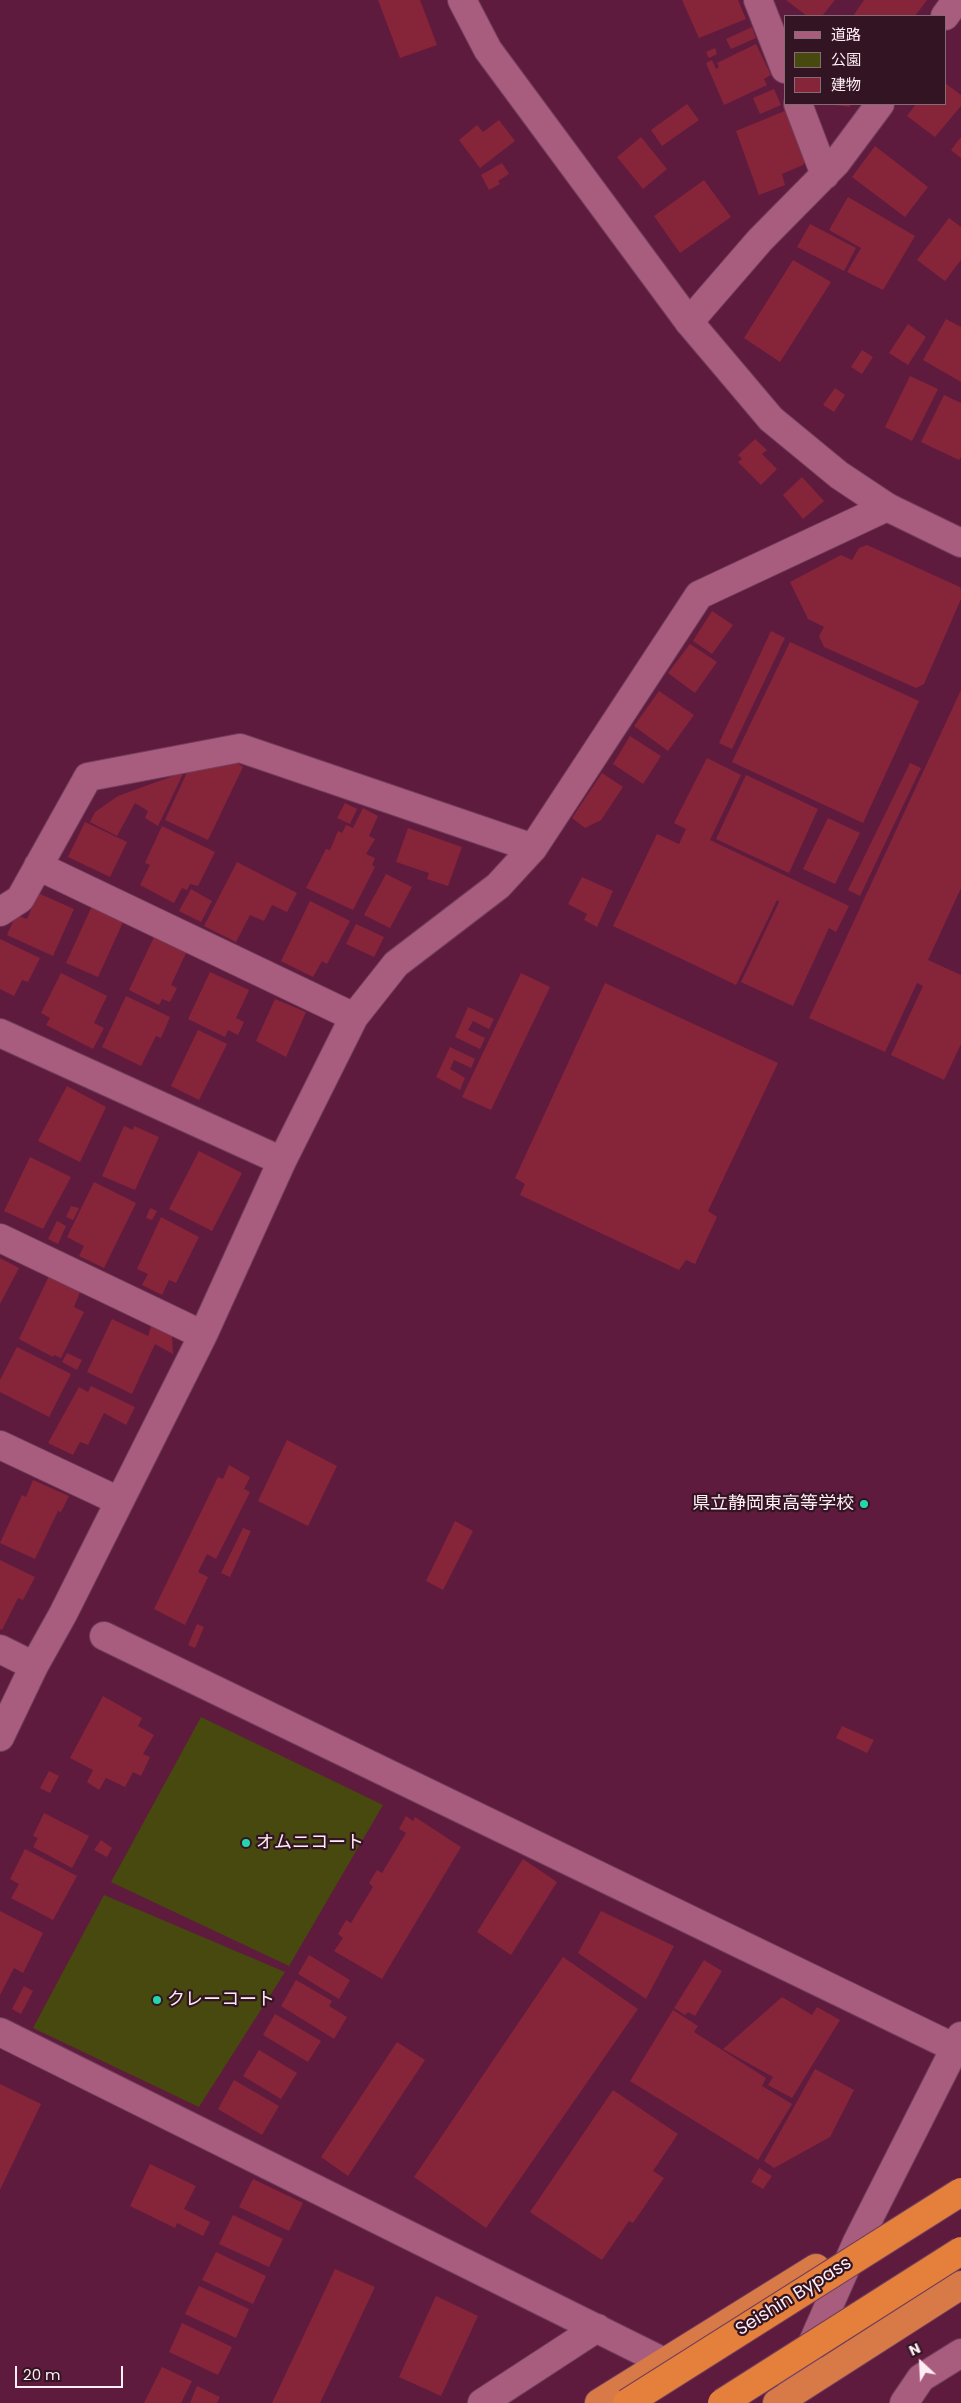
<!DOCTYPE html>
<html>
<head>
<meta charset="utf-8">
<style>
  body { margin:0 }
  #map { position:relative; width:961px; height:2403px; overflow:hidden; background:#5e1b3d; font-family:Poppins,"Noto Sans JP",sans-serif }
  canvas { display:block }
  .legend { position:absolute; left:784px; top:15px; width:162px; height:90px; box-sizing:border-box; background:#321422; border:1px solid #846b76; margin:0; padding:6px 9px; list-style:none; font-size:15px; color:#ffedf4 }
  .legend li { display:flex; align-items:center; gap:10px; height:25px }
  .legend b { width:25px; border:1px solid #846b76 }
  .north { position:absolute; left:896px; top:2338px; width:50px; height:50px; -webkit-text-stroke:4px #321422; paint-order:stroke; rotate:335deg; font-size:14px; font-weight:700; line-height:20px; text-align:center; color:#ffedf4 }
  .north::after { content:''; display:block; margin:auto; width:18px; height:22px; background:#ffedf4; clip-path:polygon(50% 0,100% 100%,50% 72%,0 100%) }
  .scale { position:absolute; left:15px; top:2366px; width:108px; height:22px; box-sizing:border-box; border:2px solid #ffedf4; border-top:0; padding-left:6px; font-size:15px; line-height:18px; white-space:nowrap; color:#ffedf4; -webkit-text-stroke:4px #321422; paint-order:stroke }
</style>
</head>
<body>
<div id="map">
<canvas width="961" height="2403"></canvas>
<ul class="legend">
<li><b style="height:6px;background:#a85d7f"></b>道路</li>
<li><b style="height:14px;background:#47490f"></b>公園</li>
<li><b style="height:14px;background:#86253a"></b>建物</li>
</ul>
<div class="north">N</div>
<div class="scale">20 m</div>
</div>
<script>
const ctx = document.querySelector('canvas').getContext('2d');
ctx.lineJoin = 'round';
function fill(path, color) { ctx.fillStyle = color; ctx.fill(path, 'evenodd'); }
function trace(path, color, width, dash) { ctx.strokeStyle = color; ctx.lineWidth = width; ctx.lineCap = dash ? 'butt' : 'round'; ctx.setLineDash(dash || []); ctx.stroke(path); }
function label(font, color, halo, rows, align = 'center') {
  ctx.font = font + ' Poppins,"Noto Sans JP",sans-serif'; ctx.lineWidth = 4.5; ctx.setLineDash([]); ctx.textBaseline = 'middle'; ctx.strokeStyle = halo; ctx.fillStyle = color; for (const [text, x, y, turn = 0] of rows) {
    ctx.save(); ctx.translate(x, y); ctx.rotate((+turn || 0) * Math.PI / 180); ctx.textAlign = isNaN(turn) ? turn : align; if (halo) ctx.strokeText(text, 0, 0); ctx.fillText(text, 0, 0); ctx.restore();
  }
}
fill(new Path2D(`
  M201,1717l182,88 -94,161 -178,-84z
  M104,1895l181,77 -86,135 -166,-79z`), '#47490f');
fill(new Path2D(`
  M378,0h42l17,45 -37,13z
  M682,0h56l8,19 -47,19z
  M786,0h49l-13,16h-15z
  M864,0h63l-12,16h-62z
  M752,27l4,11 -25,11 -5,-10z
  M756,44l15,31 -7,4 3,6 -43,20 -18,-42 6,-3 4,9 3,-2 -2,-4z
  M715,48l2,6 -8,4 -3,-6z
  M945,83l16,12v11l-26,31 -28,-21 9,-12h29z
  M774,89l7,16 -21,9 -7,-16z
  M687,104l12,16 -37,26 -11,-16z
  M826,104h24v3z
  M787,110l20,48 -4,7 -21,9 3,11 -26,10 -23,-64z
  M499,120l16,21 -35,27 -21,-28 18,-15 6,7z
  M641,137l26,32 -24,20 -26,-32z
  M961,137v21l-10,-8z
  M875,146l53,41 -23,30 -53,-40z
  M502,163l7,11 -11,7 2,3 -11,6 -8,-15z
  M704,180l27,37 -51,36 -26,-37z
  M848,197l67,39 -32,54 -36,-18 14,-24 -32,-18z
  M949,218l12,9v33l-16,21 -28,-21z
  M810,224l46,24 -12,23 -47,-24z
  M793,260l38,22 -51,80 -36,-24z
  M946,319l15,8v55l-38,-22z
  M908,324l18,13 -18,28 -19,-12z
  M862,350l11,7 -11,17 -11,-7z
  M910,376l28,13 -26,52 -27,-14z
  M835,388l10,7 -11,17 -11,-7z
  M944,395l17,8v54l-2,3 -38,-18z
  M755,439l12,11 -5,4 15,15 -16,16 -23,-23 4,-3 -4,-4z
  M802,477l22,24 -21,18 -20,-24z
  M867,545l93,42 1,3v9l-37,85 -8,4 -92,-41 -5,-11 5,-9 -16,-8 -18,-37 51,-27 11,5 7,-12z
  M712,611l21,14 -21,29 -19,-13z
  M771,631l14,7 -53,111 -13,-6z
  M790,642l129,59 -56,122 -131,-61z
  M690,644l27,18 -22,31 -27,-20z
  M961,690v198l-33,72 33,15v69l-17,36 -53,-25 32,-69 -6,-3 -32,69 -76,-34z
  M659,691l35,24 -26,36 -34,-25z
  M630,736l31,20 -18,28 -30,-20z
  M707,758l34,17 -31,65 139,66 -13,26 -7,-4 -36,78 -52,-24 38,-80 -2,-2 -41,85 -123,-59 44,-92 22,10 7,-15 -12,-6z
  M234,761l9,6 -35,73 -43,-20 23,-50z
  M910,763l11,5 -61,128 -12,-6z
  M184,772l-26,54 -13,-8 3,-7 -13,-8 -18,33 -27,-14 5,-10 23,-16z
  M602,773l21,14 -22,33 -16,8 -13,-10z
  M746,775l72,34 -29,64 -73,-34z
  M345,803l12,6 -7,15 -13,-6z
  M363,808l15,8 -9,20 6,3 -9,15 9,4 -3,7 3,2 -22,43 -47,-22 20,-39 4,1 8,-19 4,2 4,-8 7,3z
  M828,818l32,15 -25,51 -32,-15z
  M85,822l42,20 -17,35 -42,-20z
  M162,826l53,26 -17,34 -8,-2 -3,6 -5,-2 -8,15 -34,-18 10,-20 -5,-2z
  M408,828l54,19 -14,39 -21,-7 2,-6 -33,-11z
  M237,862l60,31 -10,19 -15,-7 -8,16 -14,-6 -14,27 -32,-16z
  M386,874l26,13 -22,41 -26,-13z
  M582,877l31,14 -16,36 -13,-7 3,-6 -19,-10z
  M191,889l21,12 -11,21 -22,-11z
  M38,893l36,16 -21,47 -46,-21 9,-20 11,4z
  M310,901l40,20 -23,43 -5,-3 -9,16 -32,-16z
  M92,906l32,14 -26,57 -32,-14z
  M356,924l28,13 -10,20 -28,-13z
  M155,935l32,16 -16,34 6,3 -7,14 -8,-3 -3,6 -30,-15z
  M0,939l40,19 -12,24 -6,-2 -8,16 -14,-7z
  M210,972l39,18 -13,28 8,4 -6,13 -10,-5 -3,7 -37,-18z
  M61,973l46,23 -13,27 10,5 -11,21 -47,-24 4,-7 -9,-5z
  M521,973l29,14 -59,123 -29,-13z
  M605,983l173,80 -70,148 9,6 -22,47 -9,-4 -7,10 -159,-75 5,-11 -10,-6z
  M126,996l44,21 -9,21 -5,-2 -15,30 -39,-19z
  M275,999l31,13 -20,45 -30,-16z
  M468,1007l26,12 -5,10 -16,-8 -5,9 17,8 -5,11 -25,-12z
  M198,1030l29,14 -28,56 -28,-14z
  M450,1047l25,12 -4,9 -17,-8 -4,9 15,9 -5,12 -24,-13z
  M67,1086l39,21 -26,55 -42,-21z
  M124,1126l9,4 1,-4 25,11 -24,53 -33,-14z
  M199,1151l43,22 -30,58 -43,-22z
  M30,1157l41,20 -28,52 -39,-18z
  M94,1182l42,21 -32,65 -25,-12 5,-10 -17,-9z
  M71,1206l8,2 -6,12 -7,-3z
  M150,1208l7,3 -5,9 -6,-2z
  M161,1217l38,20 -23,46 -7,-3 -7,15 -20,-10 6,-11 -11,-5z
  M57,1221l9,5 -8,18 -10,-5z
  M0,1258l19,10 -19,36z
  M49,1276l31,16 -6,15 10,5 -23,46 -7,-3 -1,2 -34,-18z
  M112,1319l36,17 4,-12 20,11 1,19 -18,-10 -23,50 -45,-22z
  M17,1347l54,27 -22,43 -49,-25v-12z
  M67,1353l15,7 -5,10 -15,-8z
  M91,1386l44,21 -9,18 -22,-12 -16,32 -8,-3 -7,13 -25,-12 31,-56 9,5z
  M287,1440l50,26 -29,60 -50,-25z
  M229,1465l21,12 -6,12 6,3 -34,67 -9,-5 -9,18 10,5 -23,48 -31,-16 64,-132 5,2z
  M33,1480l36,16 -8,16 -3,-1 -23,48 -35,-16 22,-48 4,2z
  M455,1521l18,10 -30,59 -17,-9z
  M243,1528l8,3 -21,46 -9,-4z
  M0,1560l35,17 -12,23 -5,-2 -16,32 -2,-1z
  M197,1624l7,3 -9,21 -7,-3z
  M103,1696l39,22 -4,8 16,9 -11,19 7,3 -9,19 -8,-4 -8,15 -19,-9 -7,12 -12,-8 6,-12 -23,-12z
  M842,1726l32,14 -7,13 -31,-15z
  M49,1771l10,5 -9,17 -10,-5z
  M44,1813l45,23 -17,32 -39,-21 5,-9 -5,-2z
  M406,1816l7,5 2,-4 46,30 -79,132 -48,-28 9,-13 -5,-4 8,-14 5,3 22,-36 -4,-4 8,-13 5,3 24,-40 -7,-4z
  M101,1840l11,8 -5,9 -13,-7z
  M25,1849l52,27 -24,44 -42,-22 8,-14 -9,-5z
  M523,1859l34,23 -46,73 -34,-23z
  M0,1911l43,22 -20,40 -9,-5 -14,27z
  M601,1911l73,35 -28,53 -68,-46z
  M309,1955l41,25 -11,19 -41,-25z
  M563,1957l75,52 -152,219 -72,-51z
  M704,1960l18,11 -27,45 -7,-4 -3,3 -11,-7z
  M296,1980l36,21 -3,5 18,11 -13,22 -53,-33z
  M24,1986l9,5 -12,23 -9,-5z
  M782,1997l30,18 5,-8 23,13 -48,78 -24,-13 5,-8 -50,-28z
  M673,2010l25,16 -4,6 72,46 -4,8 30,18 -34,56 -128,-79z
  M275,2014l46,27 -13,21 -45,-27z
  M397,2042l28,18 -77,116 -27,-19z
  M259,2050l38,23 -16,26 -38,-23z
  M815,2069l39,21 -24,47 -56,31 -10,-7z
  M234,2080l45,26 -17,29 -44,-26z
  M0,2084l41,20 -41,86z
  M613,2090l65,44 -25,37 11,7 -31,45 -4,-2 -27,39 -72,-48z
  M150,2164l46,22 -12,23 26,13 -7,14 -26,-13 -2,5 -45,-22z
  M759,2168l13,8 -9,13 -12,-7z
  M253,2179l50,24 -14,28 -50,-24z
  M233,2215l50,24 -14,28 -50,-23z
  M216,2252l50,24 -13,28 -51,-24z
  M335,2269l40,18 -55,116h-48z
  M199,2286l50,23 -13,29 -51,-24z
  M436,2296l42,20 -37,80 -42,-19z
  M182,2323l50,24 -14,28 -49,-23z
  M162,2367l30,14 -11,22h-37z
  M197,2386l23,11 -3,6h-27z`), '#86253a');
const minor = new Path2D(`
  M758,0l27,69
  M945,16l11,-15
  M798,104l27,71
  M689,322l71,-82 76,-77 44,-59
  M38,866l316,151
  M0,912l20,-13 68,-122 152,-29 293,100
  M0,1033l282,128
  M0,1238l203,97
  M0,1445l119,56
  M104,1636l851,412
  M0,1649l34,17
  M0,1737l34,-71 29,-52 140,-279 79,-174 72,-144 42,-53 102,-78 35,-38 166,-253 188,-88
  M0,2032l664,330
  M482,2403l115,-75
  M904,2403l17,-25 40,-25`);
const tertiary = new Path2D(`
  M462,0l26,50 201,272 82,97 68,56 48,32 74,36
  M786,2403l71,-161 104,-206`);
const trunk = new Path2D(`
  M599,2403l217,-135
  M777,2403l184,-118`);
trace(minor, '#723e5a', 30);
trace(tertiary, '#723e5a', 30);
trace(trunk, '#723e5a', 30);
trace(minor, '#a85d7f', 28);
trace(tertiary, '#a85d7f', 28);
trace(trunk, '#d87948', 28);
const motorwayBridge = new Path2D(`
  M627,2403l334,-211
  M722,2403l239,-152`);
trace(motorwayBridge, '#723e5a', 30, []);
trace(motorwayBridge, '#e4803b', 28);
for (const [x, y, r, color] of [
  [864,1504,5,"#27d5ad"],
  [246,1843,5,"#27d5ad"],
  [157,2000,5,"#27d5ad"]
]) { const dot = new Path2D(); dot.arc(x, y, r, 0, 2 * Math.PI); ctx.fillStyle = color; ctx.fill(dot); trace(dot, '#321422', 2); }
label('18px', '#ffedf4', '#321422', [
  ["県立静岡東高等学校",854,1504,"right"],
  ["オムニコート",256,1843],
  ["クレーコート",167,2000]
], 'left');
label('18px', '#ffedf4', '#321422', [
  ["Seishin Bypass",794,2297,-32]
]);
</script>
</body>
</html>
